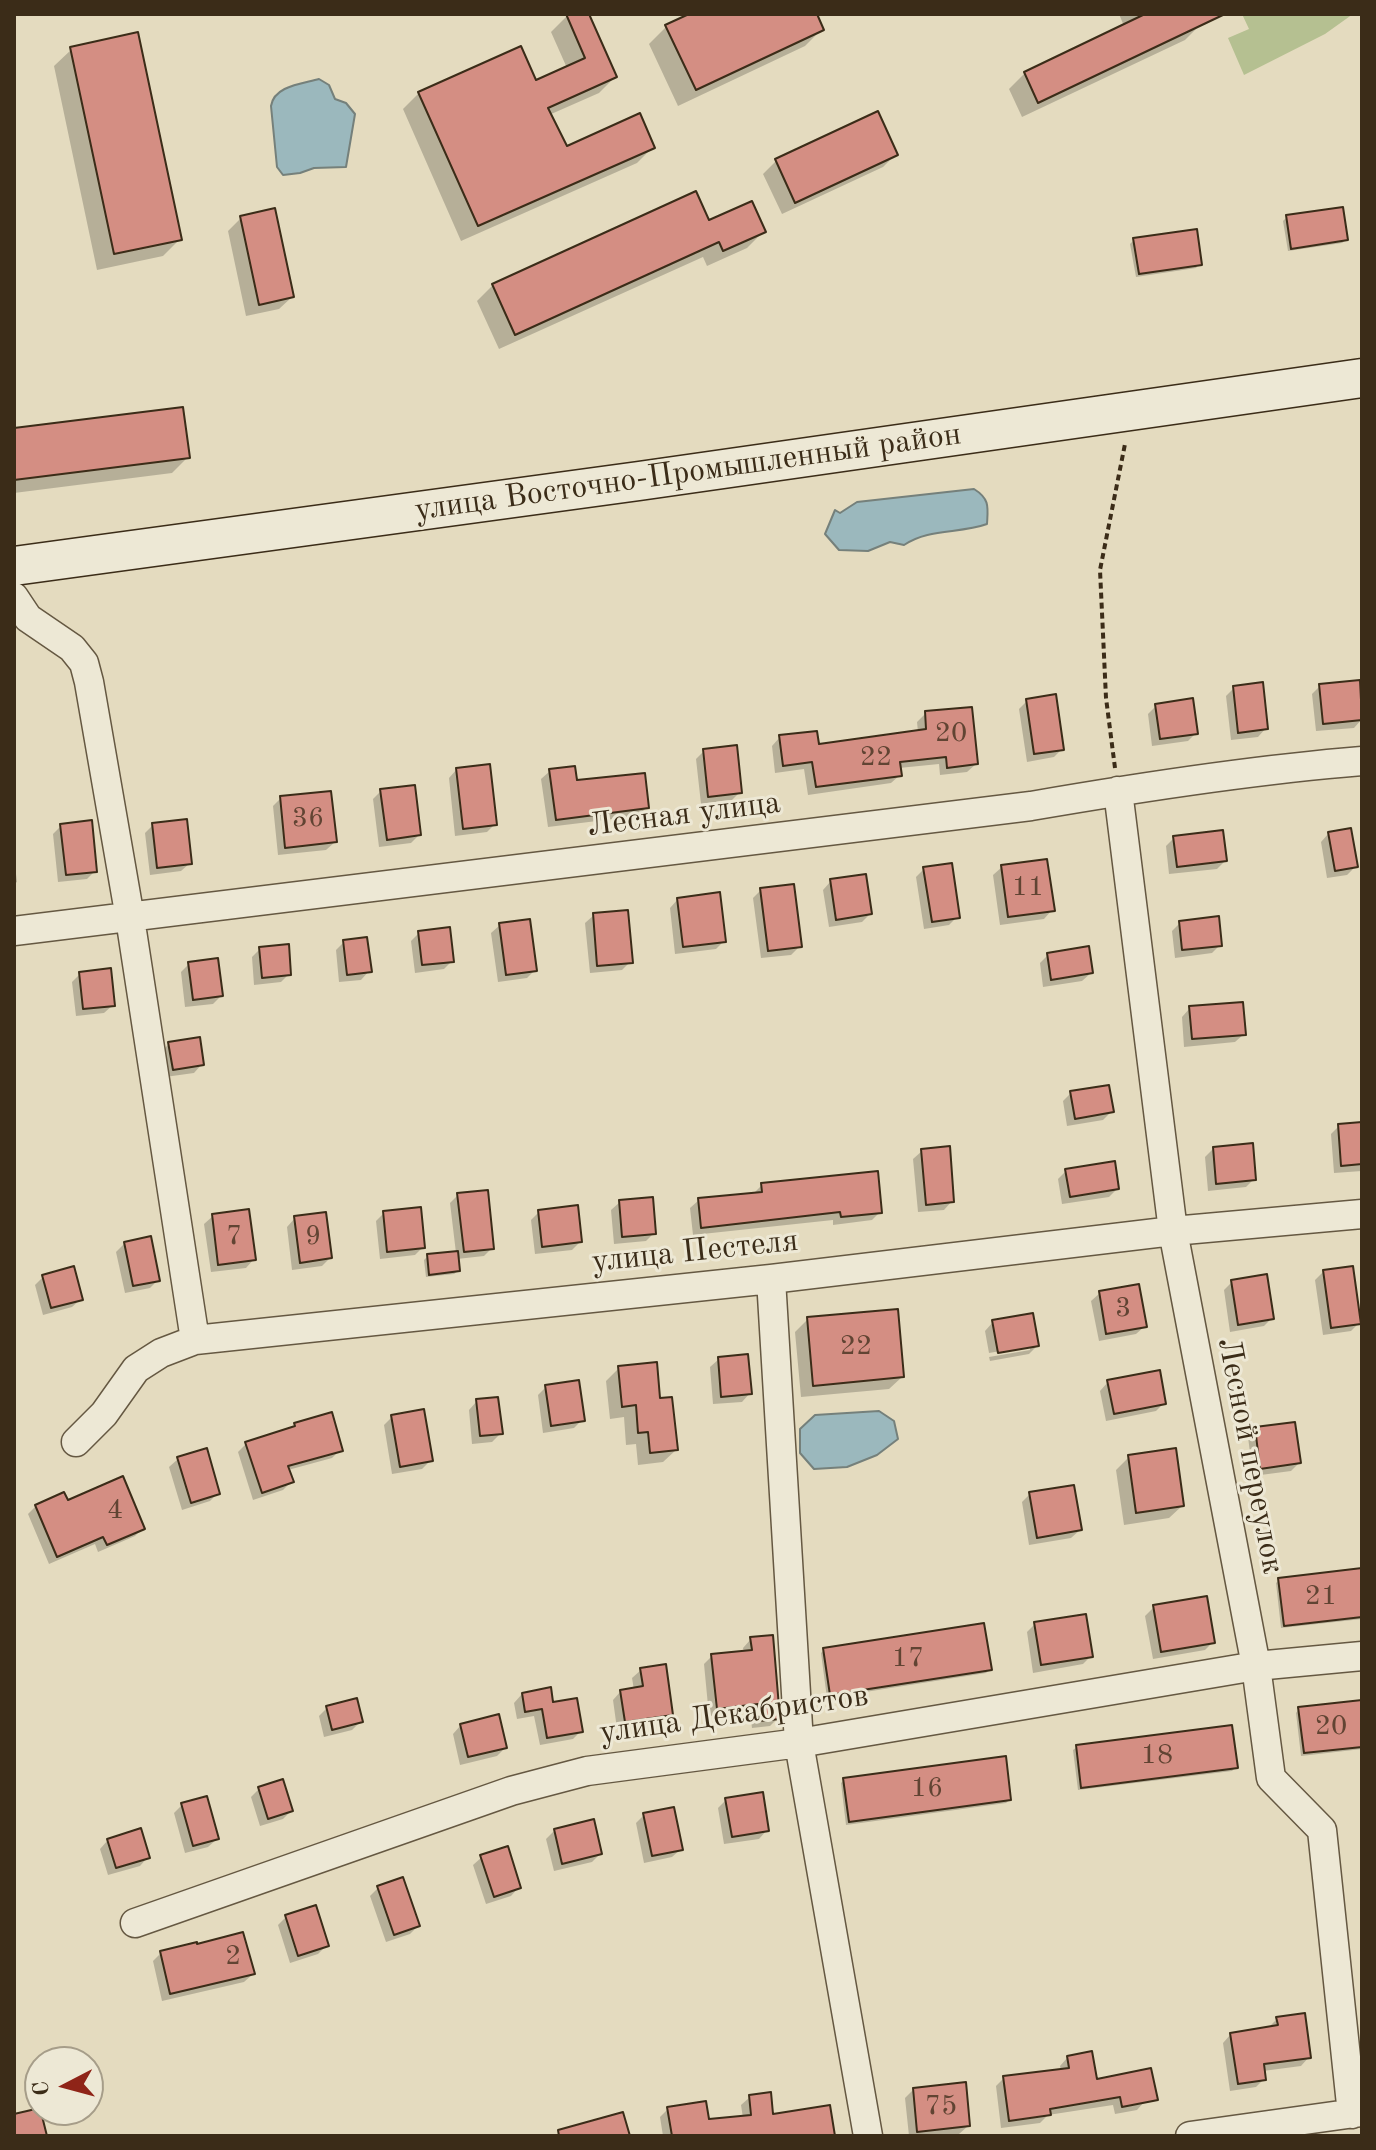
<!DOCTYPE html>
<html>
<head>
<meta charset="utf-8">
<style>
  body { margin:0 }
  #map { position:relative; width:1376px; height:2150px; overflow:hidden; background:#e4dbbf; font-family:"Old Standard TT",serif }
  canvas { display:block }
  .frame { position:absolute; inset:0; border:16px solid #3b2c18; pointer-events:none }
  .north { position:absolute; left:24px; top:2046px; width:80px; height:80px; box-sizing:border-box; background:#ede8d5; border:2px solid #a69d89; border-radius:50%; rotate:264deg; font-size:22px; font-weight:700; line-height:32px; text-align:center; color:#3b2c18 }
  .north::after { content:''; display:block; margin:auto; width:28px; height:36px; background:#8f2418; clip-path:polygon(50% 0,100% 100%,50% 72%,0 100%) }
</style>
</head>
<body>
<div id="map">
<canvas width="1376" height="2150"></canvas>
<div class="frame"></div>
<div class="north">С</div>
</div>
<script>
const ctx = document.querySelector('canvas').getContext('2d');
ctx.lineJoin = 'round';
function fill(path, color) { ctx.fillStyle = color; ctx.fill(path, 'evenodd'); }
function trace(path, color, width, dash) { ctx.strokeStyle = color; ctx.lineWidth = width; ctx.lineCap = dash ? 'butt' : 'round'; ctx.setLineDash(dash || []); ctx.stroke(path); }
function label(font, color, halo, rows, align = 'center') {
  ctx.font = font + ' "Old Standard TT",serif'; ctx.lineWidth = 6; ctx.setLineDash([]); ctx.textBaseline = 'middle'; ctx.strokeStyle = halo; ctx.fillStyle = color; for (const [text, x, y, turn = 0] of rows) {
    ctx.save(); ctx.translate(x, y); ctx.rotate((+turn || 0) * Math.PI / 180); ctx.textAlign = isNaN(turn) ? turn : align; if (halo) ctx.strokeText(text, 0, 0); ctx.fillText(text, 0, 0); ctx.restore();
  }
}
fill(new Path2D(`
  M1242,14h111l-28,20 -81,41 -16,-37 21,-9z`), '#b5c091');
const water = new Path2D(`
  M319,79l10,6 6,14 11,4 9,11 -9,53 -32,1 -14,5 -17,2 -6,-8 -6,-61c3,-20 30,-22 48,-27z
  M974,489c16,10 14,18 13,35 -28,10 -58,4 -83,21l-14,-3 -22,9 -29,-1 -14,-16 10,-24 5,3 17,-11z
  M879,1411l15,10 4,18 -21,16 -30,12 -33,2 -14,-16v-24l15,-14z`);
fill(water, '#9bb8bd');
trace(water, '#75807b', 2);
fill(new Path2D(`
  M572,14h15l28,63 -16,16 -50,22 17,33 87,-1 -16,16 -176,78 -58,-132 16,-16 116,-10 32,-15 -16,-36 16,-16z
  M693,14h121l8,15 -17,17 -127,60 -29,-62 17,-17z
  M1119,14h77l5,10 -16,16 -163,77 -13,-28 16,-16 99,-47z
  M72,49l108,190 -17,17 -66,14 -43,-204z
  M896,154l-13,13 -101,47 -19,-40 13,-13z
  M1287,217l59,23 -4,3 -54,8 -5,-30z
  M241,218l51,79 -13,12 -33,7 -18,-85z
  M708,223l55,9 -16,16 -40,18 -4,-9 -204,92 -22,-48 16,-16z
  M1134,240l65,24 -3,4 -60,9 -6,-33z
  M14,430l174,27 -16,16 -158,20z
  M1358,682l4,37 -8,9 -38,3 -4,-37 8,-8z
  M1234,688l32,40 -8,9 -27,3 -5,-44z
  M1027,701l35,48 -8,8 -27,5 -8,-53z
  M1156,706l40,27 -8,8 -36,5 -4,-32z
  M926,713l50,51 -9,8 -27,3 -1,-11 -40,4 1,7 -9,8 -83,12 -4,-26 -29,4 -3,-27 8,-9 37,10 101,-15 -1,-10z
  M704,751l36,41 -8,8 -31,4 -5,-45z
  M457,769l38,55 -8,8 -32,4 -6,-58z
  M550,771l25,12 72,24 -9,9 -90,11 -7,-48z
  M381,791l38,44 -8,8 -32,4 -6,-48z
  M281,798l54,44 -9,8 -48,5 -5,-49z
  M153,825l37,38 -9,8 -31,4 -5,-42z
  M61,826l34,45 -8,8 -29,3 -5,-48z
  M1329,833l27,33 -9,9 -20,3 -6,-36z
  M1174,838l51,23 -8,8 -48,5 -3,-28z
  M14,858l3,24 -3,2z
  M1002,867l50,43 -8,9 -44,6 -7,-50z
  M924,869l33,48 -8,8 -25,4 -8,-52z
  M831,881l39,33 -8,8 -33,5 -6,-37z
  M761,890l39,56 -9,9 -30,3 -8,-60z
  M678,899l46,42 -8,8 -41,5 -5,-46z
  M594,915l36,47 -8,8 -32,3 -5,-50z
  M1180,923l40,22 -8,8 -37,5 -3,-27z
  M500,925l35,45 -8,8 -29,4 -7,-49z
  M419,933l33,28 -8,8 -29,4 -4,-32z
  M344,942l25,29 -8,9 -22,2 -3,-32z
  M260,949l29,25 -8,8 -27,3 -2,-28z
  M1048,955l43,18 -9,8 -39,6 -3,-24z
  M189,964l32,32 -8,8 -28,3 -4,-35z
  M80,974l33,31 -9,8 -28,3 -4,-34z
  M1190,1008l54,26 -9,8 -51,5 -2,-30z
  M169,1044l33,20 -8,9 -29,4 -4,-25z
  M1071,1093l40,19 -8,8 -36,6 -4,-25z
  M1362,1124v47l-28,2 -3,-39 8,-8z
  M1213,1149l41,30 -8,8 -38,4 -3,-34z
  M922,1151l30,50 -8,9 -26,2 -5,-53z
  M1066,1171l51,18 -8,8 -47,7 -4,-25z
  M762,1185l118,27 -8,8 -39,5v-5l-140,15 -3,-27 9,-8 55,-7z
  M458,1195l34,53 -8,8 -27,3 1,12 -4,3 -28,3 -2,-17 4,-4 28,-3 -6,-50z
  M620,1202l34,31 -8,8 -32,3 -3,-34z
  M539,1212l41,30 -8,8 -37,4 -4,-34z
  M384,1213l39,34 -8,8 -35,4 -4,-38z
  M213,1216l41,43 -8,9 -35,4 -7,-48z
  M295,1218l35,40 -8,8 -30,4 -5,-43z
  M124,1244l34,36 -8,8 -25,5 -9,-41z
  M1324,1271l35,52 -8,8 -28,4 -8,-55z
  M43,1277l38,22 -9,8 -29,8 -8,-30z
  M1232,1282l40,36 -8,8 -34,6 -6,-42z
  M1100,1293l45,33 -9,8 -37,7 -8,-40z
  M808,1319l94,58 -13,12 -88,8 -6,-65z
  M993,1322l44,24 -8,8 -39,7 -1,-4 41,-7v-4l-41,7 -4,-22z
  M719,1359l31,34 -8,9 -29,2 -3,-37z
  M619,1368l39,32 18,50 -13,12 -25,3 -2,-21 -10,1 -2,-28 -14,2 -4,-38z
  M1108,1382l56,21 -8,8 -50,10 -6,-30z
  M546,1387l36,33 -8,8 -31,5 -5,-38z
  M477,1401l24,32 -9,9 -20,2 -3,-34z
  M392,1417l39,43 -9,9 -30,5 -8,-49z
  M295,1425l45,25 -8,8 -44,12 3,12 -8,8 -30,10 -15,-48 8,-8 45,-15z
  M1256,1429l43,34 -8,8 -38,5 -5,-39z
  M1129,1457l53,49 -13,12 -45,7 -8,-55z
  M178,1459l40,34 -8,8 -28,9 -13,-43z
  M1030,1494l50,36 -9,8 -42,7 -7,-43z
  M67,1503l76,25 -8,8 -37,16 -3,-8 -46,20 -21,-50 8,-8z
  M1362,1570v49l-81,9 -5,-45 3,-3z
  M1154,1607l59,35 -8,8 -52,9 -8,-43z
  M1035,1624l56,32 -8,8 -50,9 -6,-41z
  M751,1639l27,79 -8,8 -18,2 -2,-16 -41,4 -5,-52 8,-8 32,-3 -1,-5z
  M824,1650l166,19 -4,4 -159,25 -6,-45z
  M641,1670l30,44 -8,8 -46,7 -4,-29 8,-9 13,-1 -2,-12z
  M522,1694l30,10 29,27 -8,8 -33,6 -6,-29 -17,3 -3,-16z
  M1362,1702v47l-61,7 -5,-43 3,-4z
  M327,1708l34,13 -9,9 -28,7 -5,-21z
  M461,1725l44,23 -8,8 -37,9 -7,-31z
  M1077,1747l159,20 -4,4 -154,19 -5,-40z
  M844,1780l165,20 -3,3 -160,22 -5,-42z
  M259,1789l32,22 -8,8 -23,7 -9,-29z
  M726,1800l41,30 -8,9 -35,5 -6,-36z
  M182,1805l35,34 -9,8 -23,6 -11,-40z
  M644,1815l37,34 -9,8 -28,6 -8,-40z
  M555,1830l45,24 -8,8 -38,9 -8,-32z
  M108,1840l40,17 -8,9 -32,9 -8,-26z
  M482,1857l37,30 -8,9 -25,8 -13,-39z
  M378,1888l40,38 -8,8 -24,8 -16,-46z
  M286,1917l40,29 -8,8 -28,9 -12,-38z
  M161,1953l92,21 -9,8 -82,19 -9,-40z
  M1277,2019l32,38 -8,9 -38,5 1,8 -8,8 -26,4 -7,-48 8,-9 38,-7z
  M1068,2057l27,25 50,19 -8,9 -22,4 -2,-9 -65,10 -8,8 -39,5 -5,-42 8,-8 57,-7 -1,-5z
  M913,2090l55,36 -9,8 -50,2 -4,-38z
  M750,2097l21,19 62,20h-170l-3,-19 8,-8 39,12 36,-3 -2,-13z`), '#0003');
const building = new Path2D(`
  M566,14h23l28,63 -69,31 19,38 73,-33 15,35 -177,78 -60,-134 103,-46 15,34 49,-22z
  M689,14h128l7,16 -128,60 -31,-65z
  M1145,14h80l-187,89 -14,-31z
  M138,32l44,208 -68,14 -44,-207z
  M878,111l20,44 -103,48 -20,-44z
  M696,191l13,29 43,-19 14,31 -43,19 -4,-9 -204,93 -23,-51z
  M1343,207l5,33 -57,9 -5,-34z
  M275,208l19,89 -35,8 -19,-89z
  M1197,229l5,36 -63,9 -6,-36z
  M183,407l7,51 -176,22v-52z
  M1360,680l2,40 -39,4 -4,-40z
  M1263,682l5,47 -30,4 -5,-47z
  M1056,694l8,56 -30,4 -8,-55z
  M1193,698l5,36 -38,5 -5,-35z
  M972,707l6,57 -31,4 -1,-11 -46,5 2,14 -86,11 -4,-25 -29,4 -4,-31 38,-4 2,13 107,-15 -1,-18z
  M737,745l5,48 -34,4 -5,-48z
  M490,764l7,61 -34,4 -7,-61z
  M575,766l2,14 68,-7 4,35 -93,12 -7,-51z
  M415,785l6,50 -34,5 -7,-51z
  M331,791l6,51 -52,6 -5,-52z
  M187,819l5,45 -35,4 -5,-45z
  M92,820l5,52 -31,3 -6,-51z
  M1351,828l7,39 -23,4 -7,-39z
  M1223,830l4,31 -50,6 -4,-31z
  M1047,859l8,52 -47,6 -7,-52z
  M952,863l8,55 -28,4 -9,-55z
  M866,874l6,40 -36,6 -6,-41z
  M794,884l8,63 -34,4 -8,-63z
  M720,892l6,50 -43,5 -6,-49z
  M628,910l5,53 -36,3 -4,-53z
  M1219,916l3,30 -40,4 -3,-29z
  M530,919l7,52 -31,4 -7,-52z
  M450,927l4,35 -32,3 -4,-34z
  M367,937l5,35 -25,3 -4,-35z
  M289,944l2,31 -29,3 -3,-31z
  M1089,946l4,27 -42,7 -4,-27z
  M218,958l5,38 -30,4 -5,-38z
  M111,968l4,38 -32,3 -4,-37z
  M1243,1002l3,33 -54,4 -3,-33z
  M200,1037l4,28 -31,5 -5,-28z
  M1109,1085l5,27 -39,7 -5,-28z
  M1362,1122v42l-21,2 -3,-42z
  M1253,1143l3,37 -40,4 -3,-37z
  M950,1146l4,56 -28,3 -5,-56z
  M1115,1161l4,28 -49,8 -5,-28z
  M878,1171l4,42 -41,4 -1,-5 -139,16 -3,-30 64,-6 -1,-9z
  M488,1190l6,59 -30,3 -7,-59z
  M653,1197l3,37 -34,3 -3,-37z
  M578,1205l4,37 -40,5 -4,-37z
  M421,1207l4,41 -38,4 -4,-41z
  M249,1209l7,51 -38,5 -6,-51z
  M326,1212l6,46 -32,5 -6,-47z
  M151,1236l9,45 -27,5 -9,-44z
  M458,1251l2,20 -31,4 -2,-21z
  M74,1266l9,34 -32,8 -9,-33z
  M1353,1266l8,58 -30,4 -8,-58z
  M1267,1274l7,45 -36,6 -7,-45z
  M1139,1284l8,43 -41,7 -7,-43z
  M898,1309l6,68 -91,9 -6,-69z
  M1033,1313l6,33 -41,7 -6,-33z
  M748,1354l4,40 -31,3 -3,-40z
  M657,1362l3,36 12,-1 6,53 -28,3 -2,-21 -10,1 -2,-28 -14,2 -4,-41z
  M1160,1370l6,34 -52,10 -7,-34z
  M579,1380l6,41 -34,5 -6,-41z
  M498,1397l5,37 -23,2 -4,-37z
  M424,1409l9,52 -33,6 -9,-52z
  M332,1412l11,39 -55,15 6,16 -32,11 -17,-51 50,-16 -1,-3z
  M1295,1422l6,41 -41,6 -5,-42z
  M207,1448l13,46 -29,9 -14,-46z
  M1176,1448l8,58 -48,7 -8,-58z
  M123,1476l22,53 -38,16 -4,-8 -46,20 -22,-52 29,-13 4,8z
  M1074,1485l8,45 -45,8 -8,-46z
  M1362,1568v49l-78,9 -6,-48z
  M1207,1596l8,47 -54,9 -8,-47z
  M1086,1614l7,43 -52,8 -7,-43z
  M984,1623l8,47 -162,25 -7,-47z
  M773,1635l7,84 -21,2 -1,-17 -41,5 -6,-55 41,-4 -2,-13z
  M666,1664l7,51 -48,7 -5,-32 23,-4 -3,-18z
  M551,1687l2,15 24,-4 6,34 -36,6 -5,-29 -17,3 -3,-19z
  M357,1698l6,24 -31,8 -6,-24z
  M1362,1700v47l-58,6 -6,-46z
  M499,1714l8,34 -39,9 -8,-33z
  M1232,1725l6,43 -157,20 -5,-43z
  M1006,1756l5,44 -162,22 -6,-44z
  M283,1779l10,32 -25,8 -10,-32z
  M763,1792l6,39 -37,6 -7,-39z
  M207,1796l12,43 -26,7 -12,-43z
  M674,1807l9,43 -31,6 -9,-43z
  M594,1819l8,35 -40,10 -8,-35z
  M141,1828l9,30 -34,10 -9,-29z
  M508,1846l13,42 -27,9 -14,-42z
  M403,1877l17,49 -26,9 -17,-49z
  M316,1905l13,41 -31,10 -13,-41z
  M243,1932l12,42 -85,20 -10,-43 37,-9v2z
  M1305,2013l6,45 -47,6 2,16 -28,4 -8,-51 48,-8 -2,-8z
  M1092,2051l5,28 54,-11 7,32 -36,7 -2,-10 -70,12 1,6 -42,6 -6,-45 66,-8 -2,-12z
  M966,2082l4,44 -53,6 -4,-44z
  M771,2092l2,22 57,-9 5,31h-163l-5,-29 39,-6 3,18 42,-4 -2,-20z
  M40,2108l7,28h-33v-22z
  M623,2112l7,24h-71l-1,-6z`);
fill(building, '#d48e83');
trace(building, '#3b2c18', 2);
const street = new Path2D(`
  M14,597l14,21 44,30 12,15 5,19 41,236 65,422
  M1118,791l55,440 83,435 15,112 51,52 30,284
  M14,931l1017,-125c110,-19 220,-36 331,-45
  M771,1279l28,464 69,393
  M76,1442l28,-28 32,-45 25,-16 34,-13 576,-61 402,-48 189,-17
  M135,1923l376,-132 76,-20 212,-28 457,-77 106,-10
  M1190,2136l172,-24`);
const secondary = new Path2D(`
  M14,566l625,-85 723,-103`);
trace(street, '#655842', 31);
trace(secondary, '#3b2c18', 41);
trace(new Path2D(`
  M1115,768l-9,-70 -6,-128 25,-126`), '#3b2c18', 4, [6, 4]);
trace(street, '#ede8d5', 28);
trace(secondary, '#ede8d5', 38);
label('28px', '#614433', null, [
  ["20",951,734],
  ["22",876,758],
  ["36",308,819],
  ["11",1028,888],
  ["7",234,1237],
  ["9",313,1237],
  ["3",1123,1309],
  ["22",856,1347],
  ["4",115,1511],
  ["21",1321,1597],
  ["17",908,1659],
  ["20",1331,1727],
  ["18",1157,1756],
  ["16",927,1789],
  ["2",233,1957],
  ["75",941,2107]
]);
label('32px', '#3b2c18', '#ede8d5', [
  ["улица Восточно-Промышленный район",688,473,-8],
  ["Лесная улица",684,815,-7],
  ["улица Пестеля",695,1252,-6],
  ["Лесной переулок",1250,1456,79],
  ["улица Декабристов",734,1715,-8]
]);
</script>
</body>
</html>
